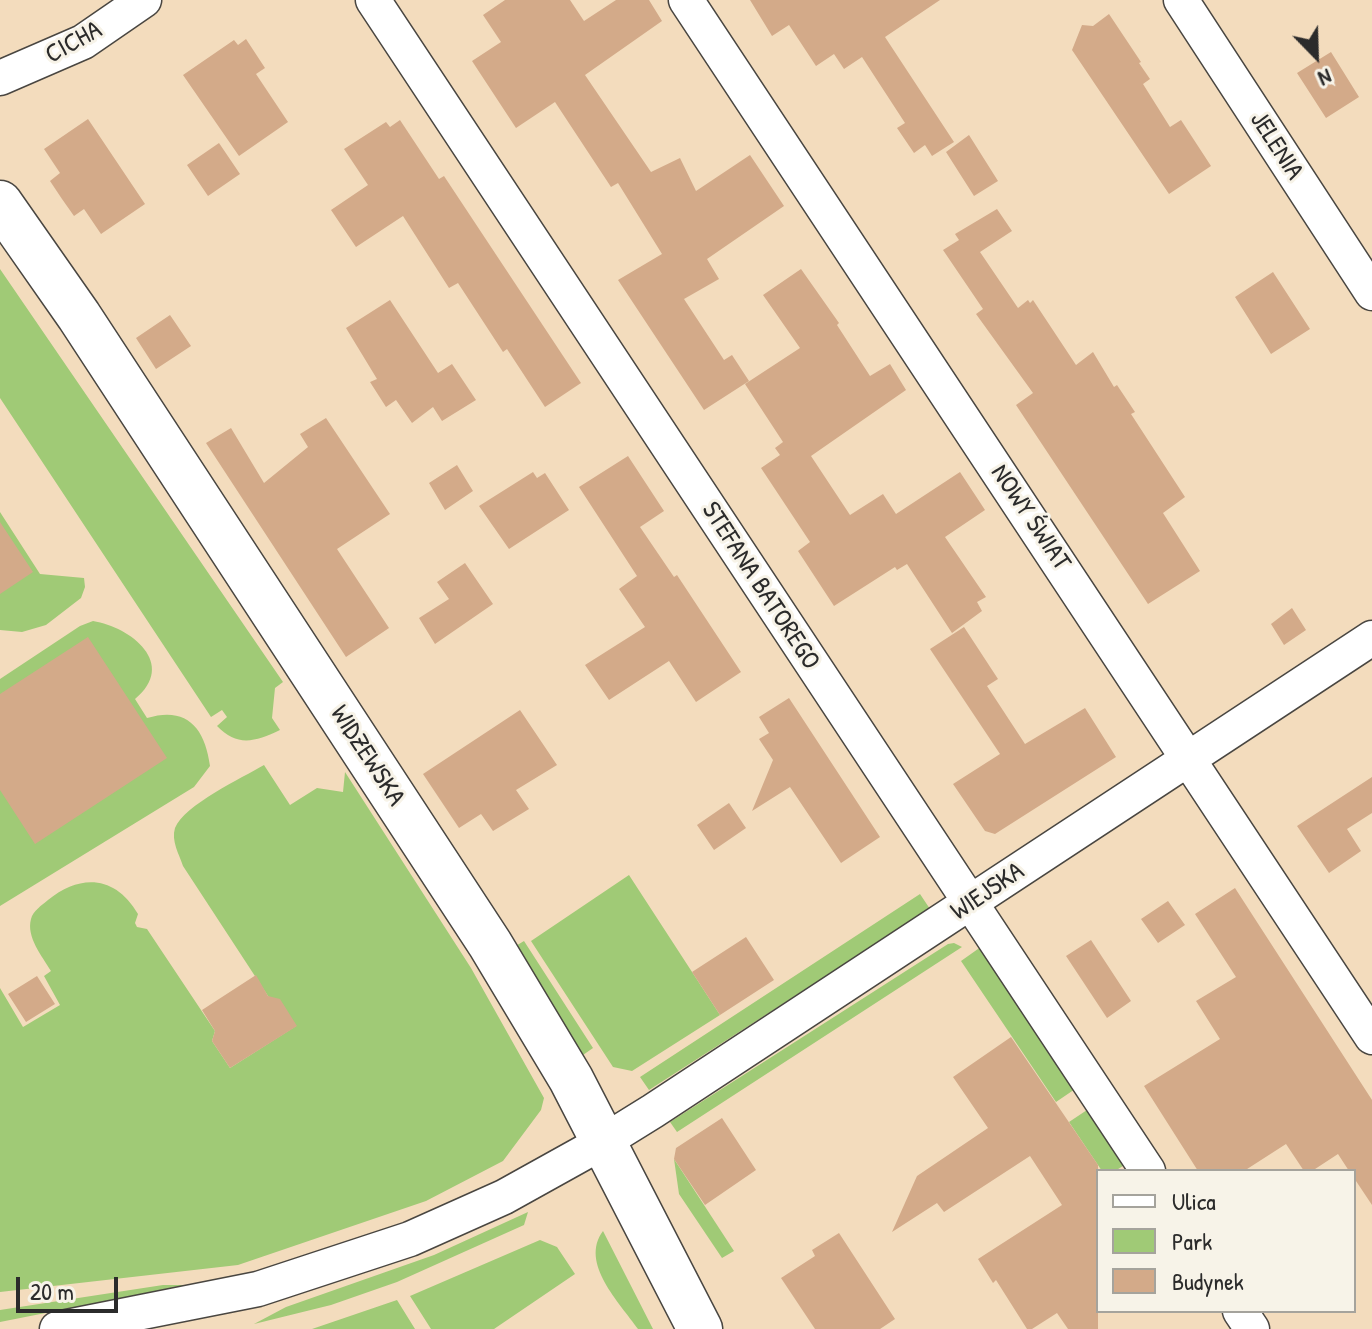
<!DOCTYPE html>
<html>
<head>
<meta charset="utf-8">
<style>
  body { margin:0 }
  #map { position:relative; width:1372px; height:1329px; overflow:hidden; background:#f3dcbd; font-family:"Patrick Hand",sans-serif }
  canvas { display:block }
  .legend { position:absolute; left:1096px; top:1169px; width:260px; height:144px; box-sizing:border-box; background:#f7f3e8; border:2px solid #a5a39c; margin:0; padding:10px 14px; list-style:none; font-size:24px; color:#2b2b2b }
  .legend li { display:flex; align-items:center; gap:16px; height:40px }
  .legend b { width:40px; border:2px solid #a5a39c }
  .north { position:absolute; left:1276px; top:16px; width:80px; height:80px; -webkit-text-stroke:6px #f7f3e8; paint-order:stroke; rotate:157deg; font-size:22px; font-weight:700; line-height:32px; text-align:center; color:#2b2b2b }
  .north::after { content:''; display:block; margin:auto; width:28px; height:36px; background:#2b2b2b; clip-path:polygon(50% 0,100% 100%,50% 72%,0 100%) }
  .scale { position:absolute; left:16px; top:1277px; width:102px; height:36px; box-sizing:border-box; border:4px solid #2b2b2b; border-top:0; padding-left:10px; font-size:24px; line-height:28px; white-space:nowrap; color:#2b2b2b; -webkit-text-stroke:6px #f7f3e8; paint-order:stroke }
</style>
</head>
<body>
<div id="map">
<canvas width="1372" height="1329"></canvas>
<ul class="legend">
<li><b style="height:10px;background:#fff"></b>Ulica</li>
<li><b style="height:22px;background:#a0ca76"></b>Park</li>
<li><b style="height:22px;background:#d3aa89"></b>Budynek</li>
</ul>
<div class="north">N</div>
<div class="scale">20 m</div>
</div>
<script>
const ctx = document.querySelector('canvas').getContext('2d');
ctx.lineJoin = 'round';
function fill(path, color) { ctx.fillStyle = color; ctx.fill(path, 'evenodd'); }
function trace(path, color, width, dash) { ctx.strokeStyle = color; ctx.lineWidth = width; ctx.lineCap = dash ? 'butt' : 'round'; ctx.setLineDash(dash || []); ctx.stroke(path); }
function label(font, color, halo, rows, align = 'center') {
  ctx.font = font + ' "Patrick Hand",sans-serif'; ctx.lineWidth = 6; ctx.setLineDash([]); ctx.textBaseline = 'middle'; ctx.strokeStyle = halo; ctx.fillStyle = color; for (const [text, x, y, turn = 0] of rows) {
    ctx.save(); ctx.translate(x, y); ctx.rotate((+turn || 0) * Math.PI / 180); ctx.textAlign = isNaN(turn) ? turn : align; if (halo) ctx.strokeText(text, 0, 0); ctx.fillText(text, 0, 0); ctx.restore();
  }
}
fill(new Path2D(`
  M0,269l283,413 -8,6 -3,30 8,12c-25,12 -43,17 -63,-4l10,-9 -5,-7 -11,7 -211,-319z
  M0,512l40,62 44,4 1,9 -4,11 -35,27 -24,7 -22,-2z
  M93,621c38,6 85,43 42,78l12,19c39,-12 58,9 63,48l-16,21 -194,119v-227l80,-53z
  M264,765l26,40 27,-17 26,4 2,-20 126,196 73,130 -3,12 -38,51 -77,40 -188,64 -238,27v-304l23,39 37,-22 -16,-29 7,-5c-9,-15 -25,-34 -20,-52 2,-8 11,-14 17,-19 33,-27 68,-24 90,14l-3,9 2,4 10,2 68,102 -3,10 18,27 66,-42 -28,-30 -85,-130c-4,-12 -12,-25 -8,-38 9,-23 67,-50 89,-63z
  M629,875l91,140 -88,56 -19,-4 -82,-126z
  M920,894l10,15 -281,181 -9,-13z
  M524,941l69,107 -10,7 -69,-108z
  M954,943l8,4 -285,185 -7,-10 278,-178z
  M985,944l96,141 -25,17 -95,-141z
  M1090,1108l36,56 -11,7h-13l-33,-49z
  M674,1159l60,92 -12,7 -43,-64z
  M528,1212l-4,13 -127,57 -66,23 -77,19 32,-17 148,-52z
  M603,1231l50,98h-15c-18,-26 -59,-66 -35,-98z
  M540,1240l17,7 18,27 -81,55h-63l-21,-33z
  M163,1285h24l-187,37v-12z
  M397,1300l18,29h-103z`), '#a0ca76');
fill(new Path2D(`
  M505,0h65l14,21 32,-21h33l13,21 -77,54 66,97 29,-14 16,33 54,-36 34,51 -77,53 12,20 -35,20 40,61 8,-5 17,26 -45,29 -86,-130 44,-26 -44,-71 -7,4 -56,-85 -39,26 -44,-67 29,-19 -18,-27z
  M750,0h190l-55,37 69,105 -22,14 -7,-11 -11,8 -17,-25 8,-5 -43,-66 -18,12 -10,-15 -18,12 -27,-41 -17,11z
  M1109,14l32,48 -2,1 11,16 -7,5 27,43 11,-7 30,46 -42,28 -97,-144 10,-25 11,1z
  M246,39l19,29 -9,6 32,48 -49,34 -56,-81 51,-35 4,5z
  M1331,52l28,45 -33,21 -29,-45z
  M88,119l57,85 -44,30 -17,-25 -10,7 -12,-17 -12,-18 10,-8 -16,-24z
  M400,120l39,59 5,-3 137,207 -36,24 -38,-58 -4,3 -45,-69 -9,5 -46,-72 -47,31 -25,-37 37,-25 -24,-36 42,-27 4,5z
  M969,135l29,46 -24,15 -28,-44z
  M219,143l21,31 -32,22 -21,-31z
  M997,209l15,22 -32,21 38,56 10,-8 2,3 3,-3 43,65 17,-13 21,35 3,-2 18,27 -4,2 54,83 -22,16 37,58 -52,33 -132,-199 17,-12 -57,-79 7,-5 -40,-59 16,-10 -4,-6z
  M801,269l38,54 -2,2 33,51 20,-12 16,26 -95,66 39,59 33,-21 13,20 64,-42 25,38 -40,27 41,60 -9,5 5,9 -30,22 -45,-69 -10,6 -2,-3 -61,39 -36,-55 12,-9 -49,-74 19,-13 -5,-7 8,-6 -38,-58 55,-36 -37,-53z
  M1273,272l37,57 -39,25 -36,-57z
  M390,300l48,73 14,-9 24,36 -34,21 -9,-14 -21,16 -16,-23 -10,7 -16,-25 7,-3 -31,-51z
  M170,315l21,31 -35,23 -20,-31z
  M326,418l64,96 -53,35 52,79 -43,29 -140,-214 25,-15 33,55 44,-36 -8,-13z
  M628,456l36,55 -24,16 34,50 3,-2 64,97 -45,30 -27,-41 -60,39 -24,-35 60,-38 -26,-38 18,-13 -58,-89z
  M457,465l16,26 -28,19 -16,-27z
  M533,472l4,6 8,-5 24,37 -60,39 -30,-43z
  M0,522l33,50 -33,22z
  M465,563l28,41 -58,40 -16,-26 30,-19 -12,-17z
  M1292,608l14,22 -22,15 -13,-21z
  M964,627l34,52 -11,7 38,58 60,-36 31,49 -121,77 -10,-3 -32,-47 47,-30 -70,-105z
  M88,637l79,121 -132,86 -35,-54v-96z
  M789,698l91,139 -39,26 -51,-76 -38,24 21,-51 -14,-21 10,-6 -10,-16z
  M520,710l37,55 -41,25 13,19 -36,22 -12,-17 -22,14 -36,-54z
  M1372,777v36l-25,16 14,22 -32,22 -32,-47z
  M729,803l17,25 -32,22 -17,-25z
  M1235,888l137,212v105l-18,-27v-7h-5l-11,-17 -26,17h-8l-18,-27 -42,27h-46l-54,-85 76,-47 -24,-38 40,-24 -41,-63z
  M1168,901l17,24 -27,18 -17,-24z
  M746,937l28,43 -54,35 -28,-43z
  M1091,940l40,61 -24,17 -41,-62z
  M256,975l12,21 12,3 17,27 -67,42 -18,-27 3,-10 -13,-21z
  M37,976l18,28 -29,18 -18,-28z
  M1011,1037l87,128v164h-30l-11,-16 -25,16h-5l-31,-49 -3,3 -15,-24 84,-54 -32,-49 -86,56 -7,-9 -45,29 25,-56 71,-48 -35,-51z
  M722,1118l34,52 -51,35 -31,-46 2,-11z
  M839,1233l56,86 -15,10h-65l-34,-51 34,-22 -3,-6z`), '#d3aa89');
const street = new Path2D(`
  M373,0l775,1171
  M686,0l686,1037
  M1181,0l191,293
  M0,78l83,-36 61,-42
  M1240,1311l12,18
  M57,1329l201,-40 152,-50 94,-42 99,-55 50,-31 719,-473`);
const secondary = new Path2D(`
  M0,203l79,113 411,628 81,135 129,250`);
trace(street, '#494641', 37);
trace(secondary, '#494641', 47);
trace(street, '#fff', 34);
trace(secondary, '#fff', 44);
label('26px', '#2b2b2b', '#f7f3e8', [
  ["CICHA",74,43,-29],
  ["JELENIA",1276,146,57],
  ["NOWY ŚWIAT",1030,518,56],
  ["STEFANA BATOREGO",760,586,57],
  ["WIDZEWSKA",367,756,57],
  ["WIEJSKA",988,892,-34]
]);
</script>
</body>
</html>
